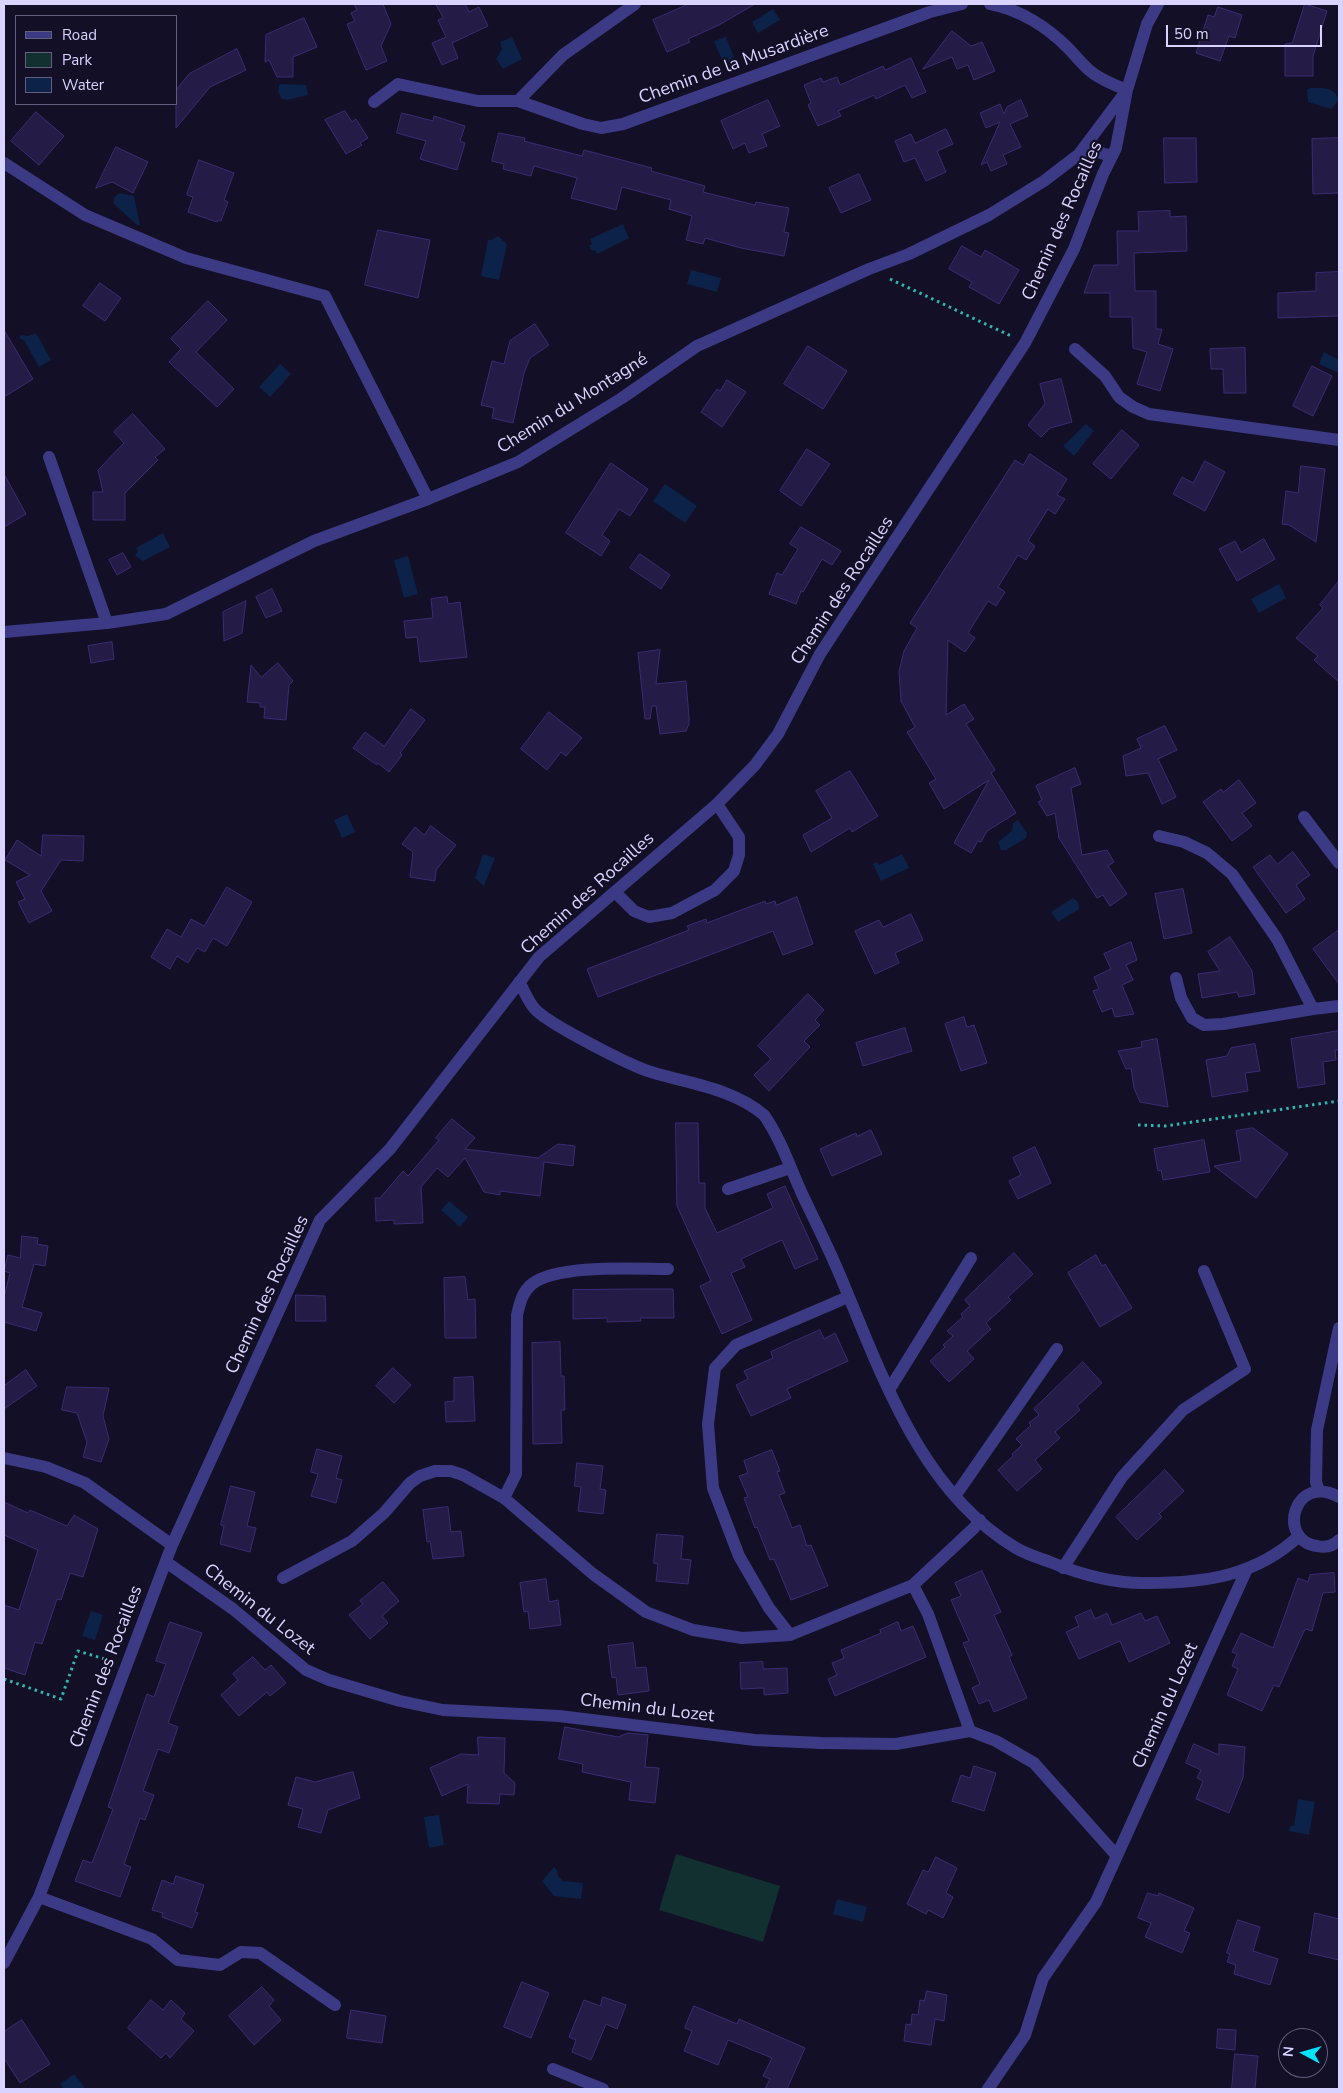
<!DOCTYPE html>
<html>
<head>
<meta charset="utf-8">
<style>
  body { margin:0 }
  #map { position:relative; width:1343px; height:2093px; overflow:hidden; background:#130f26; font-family:"Nunito Sans",sans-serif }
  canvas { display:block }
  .frame { position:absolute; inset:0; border:5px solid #d9d4ff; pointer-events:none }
  .legend { position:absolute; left:15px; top:15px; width:162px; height:90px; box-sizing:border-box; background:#130f26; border:1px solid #625e7d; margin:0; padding:6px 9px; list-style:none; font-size:15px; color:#d9d4ff }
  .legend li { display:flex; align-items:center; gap:10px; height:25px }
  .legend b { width:25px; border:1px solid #625e7d }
  .north { position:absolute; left:1278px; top:2028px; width:50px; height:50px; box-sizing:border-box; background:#130f26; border:1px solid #625e7d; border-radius:50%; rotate:276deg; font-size:14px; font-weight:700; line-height:20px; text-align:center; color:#d9d4ff }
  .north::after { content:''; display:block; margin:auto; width:18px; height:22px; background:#00e5ff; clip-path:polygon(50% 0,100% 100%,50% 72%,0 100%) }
  .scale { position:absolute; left:1166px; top:25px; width:156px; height:22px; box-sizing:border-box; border:2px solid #d9d4ff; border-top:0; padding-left:6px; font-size:15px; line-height:18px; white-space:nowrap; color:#d9d4ff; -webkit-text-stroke:4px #130f26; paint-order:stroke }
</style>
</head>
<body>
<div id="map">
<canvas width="1343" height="2093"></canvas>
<div class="frame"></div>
<ul class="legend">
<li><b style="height:6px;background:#3d3a85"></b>Road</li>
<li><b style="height:14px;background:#12302f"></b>Park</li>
<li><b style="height:14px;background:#0c2248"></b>Water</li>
</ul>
<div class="north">N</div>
<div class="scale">50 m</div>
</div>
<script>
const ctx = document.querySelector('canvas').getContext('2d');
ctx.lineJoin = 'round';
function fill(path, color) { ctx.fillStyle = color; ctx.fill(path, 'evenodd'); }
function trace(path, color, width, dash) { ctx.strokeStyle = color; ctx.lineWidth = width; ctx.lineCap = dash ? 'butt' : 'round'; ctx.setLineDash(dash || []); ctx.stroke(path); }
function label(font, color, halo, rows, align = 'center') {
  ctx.font = font + ' "Nunito Sans",sans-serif'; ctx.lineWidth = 4.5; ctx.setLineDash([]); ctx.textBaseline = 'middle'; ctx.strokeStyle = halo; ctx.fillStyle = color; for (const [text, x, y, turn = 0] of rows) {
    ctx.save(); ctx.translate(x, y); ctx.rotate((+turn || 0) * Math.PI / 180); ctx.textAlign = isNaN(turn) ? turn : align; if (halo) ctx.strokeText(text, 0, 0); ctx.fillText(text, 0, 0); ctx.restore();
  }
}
fill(new Path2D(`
  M676,1854l104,32 -17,56 -104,-32z`), '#12302f');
fill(new Path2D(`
  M773,9l7,11 -22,13 -6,-11z
  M512,37l10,22 -19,10 -7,-10 6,-10 -2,-7z
  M726,37l9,23 -11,5 -10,-24z
  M282,84l24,1 2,10 -21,5 -6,-2 -3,-7 1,-6z
  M1310,88c13,0 24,-2 29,12l-8,9 -23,-7 -1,-12z
  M119,193l15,3 6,29h-3l-23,-21v-6z
  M623,224l6,14 -32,16 -2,-4 -3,1 -3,-5 3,-2 -2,-5z
  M498,236l9,8 -8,36 -18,-4 7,-36h3z
  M691,270l30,8 -4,14 -30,-8z
  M36,333l15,27 -12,7 -15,-27 -5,-2 2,-3 7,1z
  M1324,352l15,8v13l-20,-9z
  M280,364l11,10 -21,23 -11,-10z
  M1086,424l8,7 -20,25 -11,-10z
  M665,484l32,22 -12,17 -32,-22z
  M163,533l7,14 -27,14 -8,-5 3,-5 -2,-3z
  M408,556l10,38 -14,4 -10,-38z
  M1279,584l7,14 -27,15 -8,-14z
  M347,814l8,18 -13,6 -8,-18z
  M1018,820l9,13 -1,5 -20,12h-5l-3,-8 14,-11 1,-8z
  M483,854l12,4 -11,28 -9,-8z
  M902,854l7,14 -28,13 -8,-17 4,-2 2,3z
  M1073,898l5,4 1,7 -21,13 -7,-10z
  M449,1201l19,16 -8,10 -19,-17z
  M91,1611l12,4 -8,25 -13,-4z
  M1298,1799l17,3 -6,33 -20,-4 1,-5h4z
  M439,1815l5,30 -15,3 -5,-31z
  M554,1867l3,3 1,6 5,5 20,2 -2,16 -27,-3 -12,-15z
  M837,1899l30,8 -4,15 -30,-8z
  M74,2074l12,15h-22l-4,-5z`), '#0c2248');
const building = new Path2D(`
  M354,4h29l8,20 -10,22 6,15 -21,9 -19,-46 8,-3 -4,-8 6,-3z
  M436,4h29l4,8 10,-5 9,19 -36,17 6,15 -16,7 -10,-22 14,-6 -8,-17 5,-2z
  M689,4h66l-36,21 -31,14 2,3 -23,10 -14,-32z
  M1305,4l22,7 -14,45v20h-28v-32l7,-1z
  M1218,7l24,8 -7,23 -6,-2 -9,25 -24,-8 12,-38 6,2z
  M304,18l13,29 -24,10v20h-16l-8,-17 -4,2 1,-27z
  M952,31l19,15 11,-4 13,29 -21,9 -6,-15 -11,4 -5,-12 -29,12z
  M237,49l9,21 -36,17 -34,41v-38l13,-16z
  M911,58l15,34 -14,6 -7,-13 -29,14 -2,-4 -36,16 3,5 -23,10 -10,-21 3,-2 -7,-18 17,-7 2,4 14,-5 3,8 43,-19 2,4z
  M768,100l12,26 -18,8 5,12 -18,7 -4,-10 -12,6 -12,-28z
  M1021,100l7,16 -18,8 11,23 -18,8 4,9 -16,7 -4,-9 -6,3 19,-43 -14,6 -6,-15 20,-9 4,10 3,-7z
  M345,111l7,11 4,-3 12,19 -8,5 2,2 -16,9 -21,-34z
  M36,112l28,24 -25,29 -28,-24z
  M402,113l31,8 1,-5 31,10 -5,15 5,2 -8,27 -37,-11 6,-18 -29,-8z
  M946,129l7,15 -16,7 9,21 -20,9 -11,-23 -11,4 -9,-21 16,-7 4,9z
  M499,133l26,5 -1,3 58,15 2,-6 68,18 -1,3 54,15 -2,6 52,13 1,-3 33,6 -5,24 5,1 -5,23 -43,-8 -36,-10 -2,6 -17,-4 6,-24 -23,-7 2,-9 -49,-13 -6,23 -45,-12 6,-20 -43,-12 -3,10 -28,-7 1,-5 -12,-3z
  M1164,138h32l1,44 -32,1z
  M1339,138v55l-26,1 -1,-55z
  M116,147l32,15 -15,31 -21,-11 -16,6z
  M199,160l35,13 -10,27 4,2 -7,19 -3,-1 -1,2 -29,-10 5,-15 -6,-2z
  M859,174l12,26 -30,13 -12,-25z
  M1170,211v6l16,-1 1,35 -53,2 1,38h21v38h6l-4,15 15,5 -13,42 -23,-7 10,-32 -14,-4 -1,-31h-22v-24h-26l10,-28h24l-1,-34h22l-1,-19z
  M378,230l52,10 -12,58 -53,-13z
  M962,246l19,11 4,-7 34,20 -20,34 -30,-17 3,-5 -23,-13z
  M1339,272v44l-61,2v-25l38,-2v-18z
  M100,283l21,15 -16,23 -22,-15z
  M208,301l19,19 -31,32 38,37 -17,18 -48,-45 12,-13 -10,-10z
  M535,324l14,21 -19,13 -6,15 -11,50 -21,-5 2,-10 -13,-3 11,-44 12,3 6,-23z
  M4,330l29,49 -29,18z
  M808,346l39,25 -24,38 -39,-25z
  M1245,348l1,45h-22l-1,-24h-12l-1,-20z
  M1312,366l20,10 -19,40 -20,-10z
  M1061,379l11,43 -22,6 -9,9 -13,-12 17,-21 -5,-20z
  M727,380l19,12 -24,35 -21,-15 16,-23 3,2z
  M133,414l32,35 -10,8 3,3 -33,33v27h-32v-28h10l-5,-22 26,-27 -10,-11z
  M1122,430l17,15 -28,34 -18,-15z
  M807,449l23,15 -29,42 -21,-15z
  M1030,454l37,25 -10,16 8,4 -10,15 -7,-5 -20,32 7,5 -9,14 -8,-5 -20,32 7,5 -9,14 -8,-5 -20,32 7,5 -10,14 -17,-12 -2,75 18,-11 10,15 -8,5 29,46 -4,3 25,40 -29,18 -6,11 -3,-1 -7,12 -17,-10 35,-63 -45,29 -15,-26 7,-4 -29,-47 8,-5 -14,-26 -2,-30 5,-20 13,-23 -7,-5 105,-163 8,5z
  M1205,461l20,11 -20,39 -32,-17 9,-17 11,6z
  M611,463l37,26 -18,27 -11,-7 -17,26 8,6 -9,15 -35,-23z
  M1301,466l24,3 -9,73 -27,-17 -7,-1 4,-33 12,2z
  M4,474l22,40 -22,13z
  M801,527l40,24 -9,14 -10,-6 -19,33 -2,-1 -5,13 -27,-10 8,-21 5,2 16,-26 -8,-5z
  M1264,539l11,20 -38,22 -18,-32 16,-8 6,11z
  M123,553l8,14 -14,8 -8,-15z
  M640,554l30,21 -9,14 -31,-21z
  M1339,581v101l-25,-22 4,-4 -22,-18 27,-30 -3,-3z
  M272,589l10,22 -16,7 -10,-21z
  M447,597l1,7 12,-2 7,55 -47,5 -3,-25 -11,1 -2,-17 29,-3 -2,-19z
  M246,601l-4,32 -18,8 -1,-29z
  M112,642l2,17 -23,4 -3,-17z
  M660,650l-4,34 30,-3 3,36v7l-3,7 -26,3 -4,-28h-4l-2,13h-5l-7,-66z
  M278,663l15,18 -4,4 -3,35 -22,-2 1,-11h-5v-4l-13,-1 4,-37 10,12z
  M411,709l14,11 -25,33 2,2 -13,17 -11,-9 -1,2 -24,-17 12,-16 19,14z
  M549,712l33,26 -16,18 -5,-4 -14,18 -26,-21z
  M1165,726l12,24 -19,9 18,38 -14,7 -14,-31 -22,3 -3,-20 18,-8 -4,-9z
  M1075,768l6,16 -10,4 11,67 25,-5 7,12 -6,4 19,28 -17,12 -7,-11 -6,3 -38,-60 -4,-25 -8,3 -9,-14 4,-2 -6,-14z
  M850,771l28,45 -26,16 -2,-4 -39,24 -8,-17 29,-17 -16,-27z
  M1239,780l17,23 -14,10 10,13 -20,15 -29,-39 18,-13 2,3z
  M431,826l25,19 -20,25 -1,11 -25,-4 3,-25 -11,-8 13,-17 9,8z
  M43,835l41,1 -1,25 -22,-1 -20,31 11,20 -23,12 -11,-21 7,-3 -9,-17 14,-7 -25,-15 12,-20 24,16z
  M1293,852l17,23 -14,10 9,14 -19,14 -33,-46 17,-12 7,9z
  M227,887l25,15 -25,44 -14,-8 -8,14 -8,-4 -9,15 -11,-7 -7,13 -19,-12 16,-28 14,8 10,-18 13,7z
  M1183,889l9,44 -28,6 -9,-45z
  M797,897l16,47 -30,11 -10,-24 -175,66 -11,-28 102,-39 -2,-4 19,-7 1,4 58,-22 1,3 9,-3 1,4z
  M911,914l12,26 -28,13 4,10 -24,11 -20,-43 24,-11 4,7z
  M1339,930v54l-26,-35z
  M1230,937l22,34 3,23 -16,3 -2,-5 -35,6 -4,-24 22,-3 -12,-19z
  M1131,942l6,18 -11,5 7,15 -11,5 12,29 -19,3 -3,-9 -10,4 -9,-21 6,-2 -5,-12 17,-8 -7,-15z
  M808,994l16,16 -9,10 5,5 -16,16 6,6 -41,44 -15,-16 17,-16 -13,-13z
  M964,1017l3,10 7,-2 13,38 -26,8 -16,-47z
  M905,1028l7,23 -49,15 -7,-23z
  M1339,1031v19h-4l1,10 -13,2 2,22 -27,4 -7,-49z
  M1157,1039l6,36 5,32 -28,-5 -6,-14 -3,-20 -5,1 -8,-18 24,-4 -1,-5z
  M1255,1044l5,27 -15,2 3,18 -36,6 -6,-37 21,-4 4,-8z
  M452,1119l23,19 -10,11 73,9 20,-14 17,2 -2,20 -29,-4 -4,34 -40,-5v4l-16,-3 -19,-34 -17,19 -11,-9 -16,19 2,36 -29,1v-4l-18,1 -1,-23h5l23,-27 5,5 31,-36 -3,-2z
  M676,1123h22l1,60h6v25l12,25 56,-25 -6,-14 18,-8 33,73 -23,10 -13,-29 -41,19 4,8 -14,6 21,47 -30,14 -22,-48 11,-5 -34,-75z
  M1253,1128l35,26 -32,44 -42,-32 27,-5 -5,-30z
  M871,1130l11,24 -50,22 -12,-27 36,-16 1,3z
  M1204,1140l6,32 -47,8 -2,-10 -3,1 -4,-22z
  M1035,1147l16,36 -33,16 -9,-18 12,-6 -8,-17z
  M22,1236l16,2 -1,6 11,2 -3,20 -11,-2 -12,43 20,6 -6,18 -32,-9v-25l6,-24 -6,-2 4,-16 12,3z
  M1014,1253l19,21 -25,23 3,3 -25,23 5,6 -24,22 7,8 -25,23 -19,-21 15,-14 -2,-2 10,-9 -6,-5 16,-14 -2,-3 9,-8 -5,-6z
  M1096,1255l6,11 3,-2 27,44 -32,19 -32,-54z
  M465,1277l3,23 7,-1 1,39h-31l-1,-60z
  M640,1289h33l1,29h-34l1,3 -34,1v-4l-34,1v-29z
  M296,1295l29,1 1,25h-30z
  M820,1330l4,9 11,-6 13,28 -61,28 4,9 -40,18 -15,-31 12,-6 -4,-8 29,-13 -2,-6z
  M560,1342l1,34h3l1,34h-4l1,33 -29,1 -1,-101z
  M1083,1362l19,21 -25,23 3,4 -25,22 5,6 -25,22 7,9 -25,22 -19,-21 15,-14 -1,-2 10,-9 -6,-6 15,-14 -2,-2 10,-8 -5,-6z
  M393,1368l18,17 -17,18 -18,-17z
  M26,1370l11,16 -33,23v-23z
  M473,1377l2,44 -29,1 -1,-20 9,-1v-23z
  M67,1387l42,1 -6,28 6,23 -8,23 -18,-5 4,-15 -10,-29 -15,-3z
  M317,1449l25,7 -6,22 6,2 -6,23 -25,-7 7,-22 -7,-2z
  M772,1450l8,21 -3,1 8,21 -6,2 13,33 8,-3 7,21 4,-1 17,41 -37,14 -17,-41 -4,1 -13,-33 -2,1 -11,-30 4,-1 -9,-21 9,-3 -4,-12z
  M577,1463l26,3 -3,23 6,1 -3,24 -25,-3 3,-24 -6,-1z
  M1165,1470l19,21 -25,23 3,3 -25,23 -21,-23z
  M231,1486l24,6 -8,34 9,2 -6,24 -30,-8 4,-18 -3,-1z
  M4,1502l24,11 2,-3 37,16 7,-11 24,14 -15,48 -13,-4 -9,27 -4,-1 -15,45 -7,-2 -10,33 -21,-7v-63l15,5 19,-60 -34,-15z
  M448,1507l3,25 10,-1 3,25 -31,3 -3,-18 -3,1 -4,-32z
  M657,1534l26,2 -2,23 10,1 -3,24 -32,-3 2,-17 -4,-1z
  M982,1571l19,41 -7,3 18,40 -3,2 18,41 -33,14 -5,-12 -10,4 -7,-16 8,-4 -17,-41 6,-2 -18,-41 10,-4 -6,-13z
  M1334,1573l1,19 -12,1 -11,38 -6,-2 -2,2 -25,56 -5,-2 -12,26 -35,-16 11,-26 -6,-3 5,-12 -5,-2 9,-19 32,15 25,-70 10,4 2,-7z
  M546,1579l3,23 9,-2 3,25 -31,4 -2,-18 -4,1 -4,-29z
  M383,1582l16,19 -17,15 6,7 -18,16 -21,-24 14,-11 -3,-3z
  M1091,1610l4,9 12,-6 5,12 29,-12 4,8 12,-5 13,27 -41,19 -9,-21 -41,18 -13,-27 13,-6 -4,-9z
  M170,1622l32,11 -34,90 10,4 -9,26 -11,-4 -15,42 11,4 -9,25 -5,-2 -16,46 7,3 -11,30 -45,-16 8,-21 9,3 21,-54 -5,-2 39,-113 7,3 12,-33 -10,-3z
  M898,1622l3,9 12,-5 13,31 -91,39 -7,-17 9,-4 -5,-12 12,-5 -3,-8 40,-17 -1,-3z
  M633,1643l3,25 10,-1 3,24 -31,4 -2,-18 -4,1 -4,-32z
  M253,1657l12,13 6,-5 15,18 -16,13 -3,-4 -28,24 -18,-21 17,-15 -5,-6z
  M763,1662v7l24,-1 1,25 -24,2v-7l-23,1 -1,-26z
  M565,1727l53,10 10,-4 20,2 -3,32 14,1 -4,35 -26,-3 2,-18 -49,-10 1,-8 -24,-5z
  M478,1737l27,1 -1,35 11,10 -1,12 -14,-1 -1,10 -32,-1 1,-19 -26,12 -12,-28 31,-14 17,1z
  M1194,1744l25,11v-11l26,3 -2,31 -14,35 -33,-14 7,-18 -6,-3 4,-8 -15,-7z
  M974,1766l22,7 -12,38 -32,-10 9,-26 9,3z
  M353,1772l7,26 -32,12 -7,23 -23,-6 5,-18 -15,-4 8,-28 19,5z
  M936,1857l21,11 -11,25 7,4 -10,21 -15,-8 -2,4 -19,-10 16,-34 5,2z
  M176,1876l28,9 -9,27 3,1 -6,15 -30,-11 1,-4 -11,-3 10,-30 11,4z
  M1148,1893l10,3 1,-3 35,15 -10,23 6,2 -8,20 -37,-16 6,-14 -13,-5z
  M1315,1913l24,6v41l-30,-7z
  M1238,1920l22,7 -7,24 25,8 -8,26 -36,-11 2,-9 -9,-3 3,-8 -3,-1z
  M522,1982l27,11 -18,45 -27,-11z
  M262,1987l12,13 -5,6 12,14 -27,25 -25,-29z
  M927,1991l20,4 -3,26 -9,-2 -4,26 -27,-4 2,-17 5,1 1,-11 6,1 2,-15 4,1z
  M603,1997l23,8 -9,24 -11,-5 -15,36 -19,-8 4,-12 -7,-3 15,-37 16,6z
  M151,2000l12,10 8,-10 14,13 -4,6 13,12 -24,27 -4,-5 -5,5 -33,-30z
  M694,2006l43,18 2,-5 66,29 -18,41h-22l5,-10 -7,-3 9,-18 -44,-18 -10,25 -34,-14 8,-20 -7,-3z
  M351,2010l35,6 -4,27 -35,-5z
  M22,2020l28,44 -30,19 -16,-25v-26z
  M1218,2029l18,1 -1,20 -18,-2z
  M1235,2054l23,2 -3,33h-23z`);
fill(building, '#241b47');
trace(building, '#3b2d73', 1);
trace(new Path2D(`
  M890,279l121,57
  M1138,1125l27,1 174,-25
  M4,1679l57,20 17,-48 33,10`), '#2fb8b0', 3, [2.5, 4]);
trace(new Path2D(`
  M990,4c29,5 57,23 77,43 8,8 14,16 22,23 10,9 25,15 38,20l-48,64
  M518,101l45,-46 72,-51
  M374,102l24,-18 80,17h40l65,23 18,4 22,-4 307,-112 32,-8
  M4,163l81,52 101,43 139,38 103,203
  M1075,349l30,27 14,21 14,10 16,7 190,26
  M49,457l58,166
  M4,632l103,-9 59,-9 148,-73 114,-42 90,-37 104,-64 75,-52 172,-77 40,-15 80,-39 55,-34 34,-26 13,-5 20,6
  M1304,817l35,46
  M1159,836l25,6 23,11 25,21 45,65 36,70
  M615,892l19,19 15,6 23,-4 43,-23 19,-19 5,-16v-18l-22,-33
  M1176,978l5,20 11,20 12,7 19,-1 90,-15 26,-3
  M519,982c5,8 9,19 15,26 12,15 97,58 117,64 39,12 81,16 113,43 17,24 27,55 39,81 12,25 25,51 36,77 42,99 80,217 177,275 10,6 23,10 34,14 32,13 64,22 98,21 57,0 108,-7 151,-47
  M728,1189l62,-21
  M889,1390l82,-132
  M4,1458l42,9 39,16 87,62
  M1319,1491l-3,-9 1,-52 22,-102
  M955,1496l102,-147
  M1339,1497c-45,-25 -63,43 -22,49 8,2 16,0 22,-6
  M504,1498l12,-24 1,-159c3,-12 5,-23 15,-31 25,-20 103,-15 136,-15
  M166,1562l67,47 73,61 23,10 71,21 43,9 116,6 196,24 66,3 75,1 74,-13 26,10 38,22 83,93
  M1063,1568l59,-91 61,-67 62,-41 -41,-98
  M283,1578l69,-37 32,-28 26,-30 10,-7 15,-5h16l12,4 41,23 89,76 53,38 47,18 49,8 48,-3 123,-50 61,-57 6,-8
  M913,1585l15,29 42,117
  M790,1635l-21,-27 -30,-52 -26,-68 -5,-64 7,-56 21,-23 112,-48
  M39,1897l113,42 26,21 42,5 21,-13 19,1 75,52
  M4,1963l35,-66 133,-352 148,-325 70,-71 149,-192 178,-153 38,-39 23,-31 42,-80 17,-26 188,-285 49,-94 29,-75 13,-26 11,-58 20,-66 11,-20
  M553,2069l50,20
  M988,2089l37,-54 18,-57 53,-76 150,-331`), '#3d3a85', 12);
label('18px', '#d9d4ff', '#130f26', [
  ["Chemin de la Musardière",734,65,-20],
  ["Chemin des Rocailles",1063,221,-66],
  ["Chemin du Montagné",573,404,-32],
  ["Chemin des Rocailles",843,591,-57],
  ["Chemin des Rocailles",588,894,-42],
  ["Chemin des Rocailles",268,1295,-65],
  ["Chemin du Lozet",259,1610,38],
  ["Chemin des Rocailles",107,1667,-69],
  ["Chemin du Lozet",1166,1706,-66],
  ["Chemin du Lozet",647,1709,7]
]);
</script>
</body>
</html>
